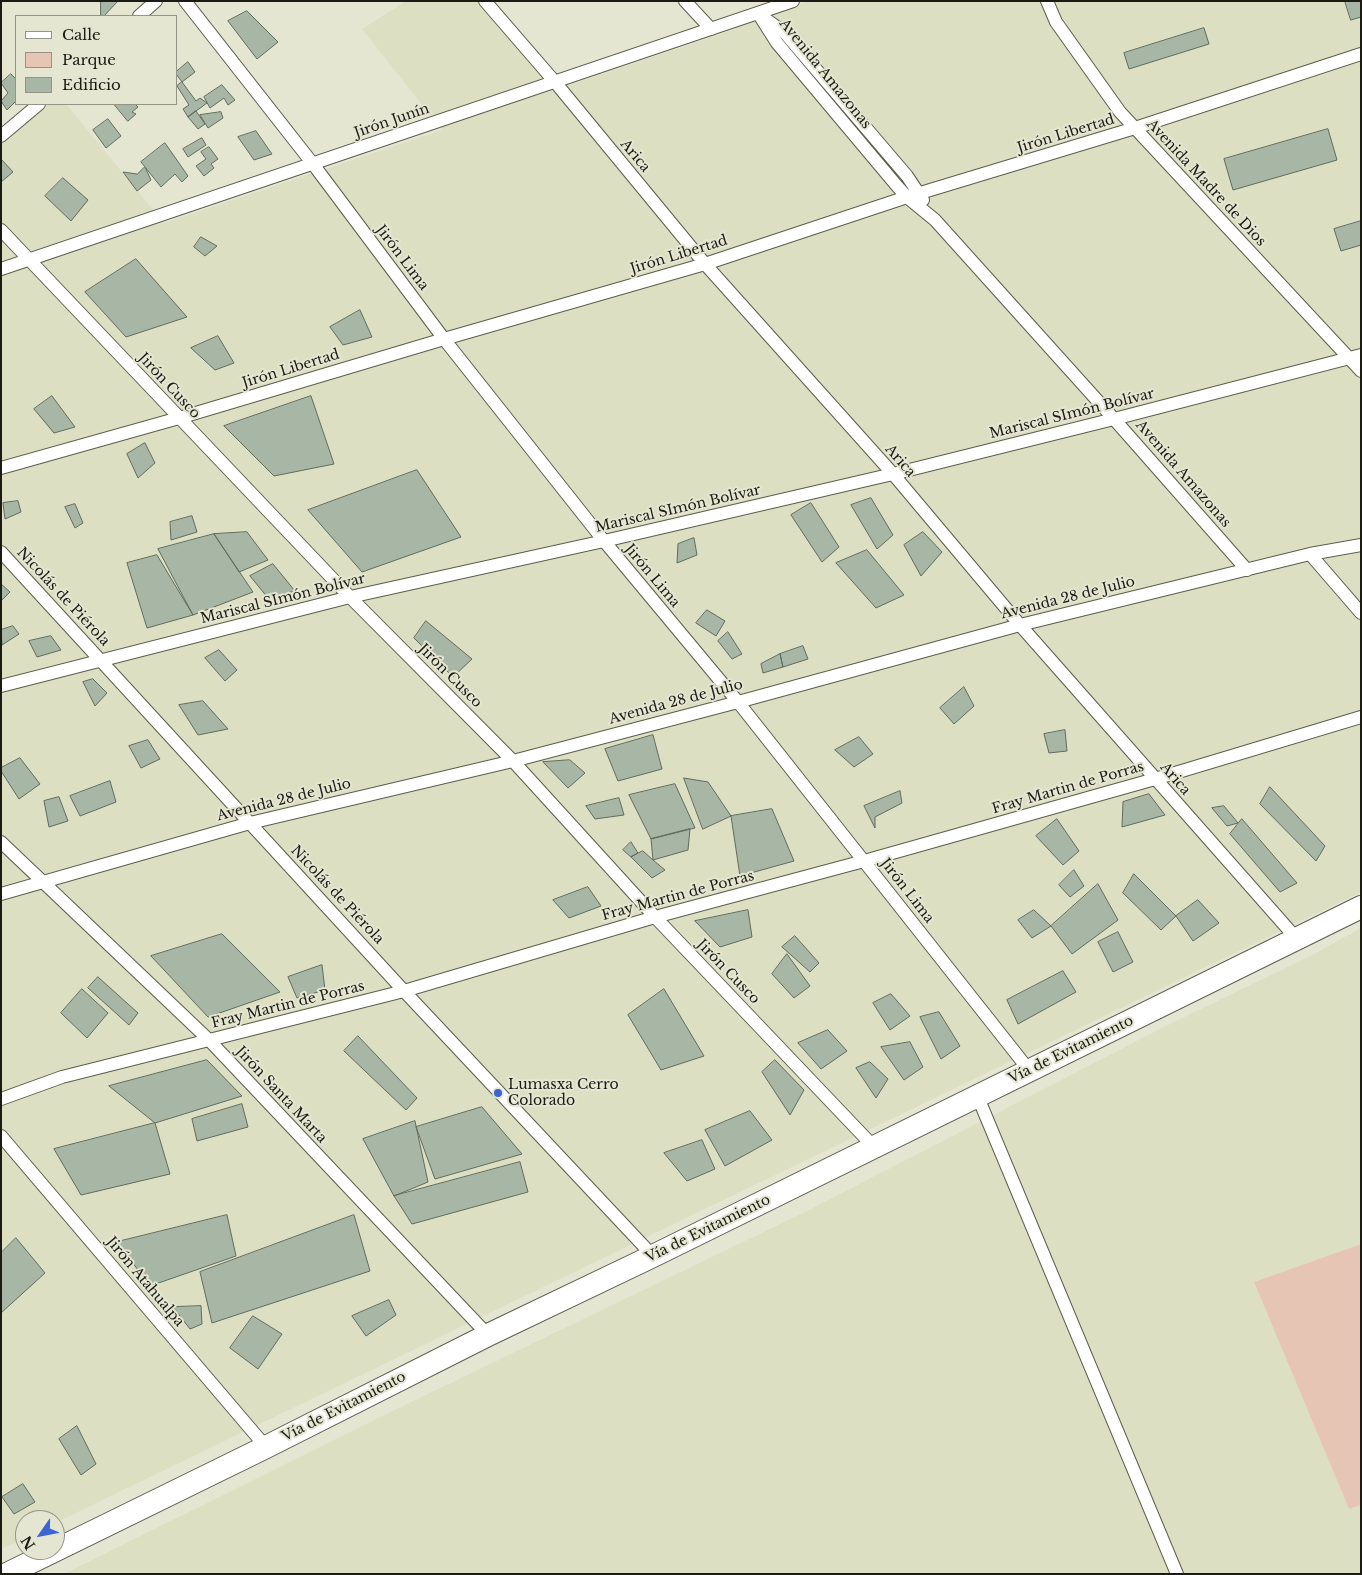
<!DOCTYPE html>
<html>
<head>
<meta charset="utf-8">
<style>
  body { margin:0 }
  #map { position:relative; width:1362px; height:1575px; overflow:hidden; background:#e5e6d2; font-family:"Libre Baskerville",serif }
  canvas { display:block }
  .frame { position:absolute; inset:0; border:2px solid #1b1b14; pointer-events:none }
  .legend { position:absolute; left:15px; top:15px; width:162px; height:90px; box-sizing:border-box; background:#e5e6d2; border:1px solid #949586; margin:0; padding:6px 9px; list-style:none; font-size:15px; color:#1b1b14 }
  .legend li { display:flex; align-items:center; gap:10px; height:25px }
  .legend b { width:25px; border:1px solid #949586 }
  .north { position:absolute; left:15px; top:1510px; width:50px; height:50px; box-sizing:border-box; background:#e5e6d2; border:1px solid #949586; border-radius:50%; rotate:237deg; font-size:14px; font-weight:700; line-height:20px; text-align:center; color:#1b1b14 }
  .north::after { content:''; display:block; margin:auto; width:18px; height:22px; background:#3b64d5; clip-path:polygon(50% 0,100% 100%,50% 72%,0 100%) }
</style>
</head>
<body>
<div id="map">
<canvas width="1362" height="1575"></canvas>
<div class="frame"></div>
<ul class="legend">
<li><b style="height:6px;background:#fff"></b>Calle</li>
<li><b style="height:14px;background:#e7c5b5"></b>Parque</li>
<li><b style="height:14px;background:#a8b6a6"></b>Edificio</li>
</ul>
<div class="north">N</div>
</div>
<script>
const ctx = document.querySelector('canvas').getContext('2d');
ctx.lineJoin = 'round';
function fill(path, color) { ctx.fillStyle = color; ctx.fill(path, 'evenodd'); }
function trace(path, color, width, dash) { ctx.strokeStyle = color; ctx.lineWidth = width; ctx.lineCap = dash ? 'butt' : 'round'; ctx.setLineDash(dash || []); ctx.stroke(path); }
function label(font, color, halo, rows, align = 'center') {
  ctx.font = font + ' "Libre Baskerville",serif'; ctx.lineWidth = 4; ctx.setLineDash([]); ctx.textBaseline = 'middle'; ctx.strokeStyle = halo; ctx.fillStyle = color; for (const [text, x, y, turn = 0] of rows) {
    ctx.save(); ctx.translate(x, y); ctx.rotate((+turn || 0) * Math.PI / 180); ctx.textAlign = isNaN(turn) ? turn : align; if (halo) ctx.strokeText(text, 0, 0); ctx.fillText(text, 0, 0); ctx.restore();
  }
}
fill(new Path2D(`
  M406,1h74l74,89 164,-55 90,-34h553v891l-1306,631v-3h-30v18l-24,11v-1405l47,-40h18l98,119 278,-93 -80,-101z
  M1361,928v316l-107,38 95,227 12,-4v69h-1297l310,-154 431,-208 355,-183 152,-74z`), '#dddfc3');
fill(new Path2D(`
  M1361,1244v261l-12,4 -95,-227z`), '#e7c5b5');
const building = new Path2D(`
  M101,1h16v1l-13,14h-3z
  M1345,1h16v16l-10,3z
  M247,11l31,31 -21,17 -29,-38z
  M1204,28l5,16 -80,25 -5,-16z
  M188,62l7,10 -13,10 -6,-8v-2z
  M11,74l5,5v22l-9,9 -6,-9 7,-8 -7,-10z
  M182,82l14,19 4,-3 7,5 -19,14 -5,-8 6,-4 -12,-19z
  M222,85l13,15 -7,5 -4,-7 -14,10 -6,-11z
  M114,104h21l3,3 -6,5 4,2 -8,7z
  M196,111l9,13 -7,5 -10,-12z
  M221,112l2,6 -15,10 -8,-13z
  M108,119l13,17 -15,12 -13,-18z
  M1328,129l9,31 -104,30 -9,-31z
  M256,131l16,23 -18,6 -16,-23z
  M202,138l4,7 -18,12 -5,-8z
  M165,143l23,33 -6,6 -7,-8 -14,13 -20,-25z
  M209,147l9,12 -7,5 3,4 -10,8 -8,-10 10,-7 -5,-7z
  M1,159l12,13 -12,10z
  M145,167l6,13 -14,11 -14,-19 14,2z
  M63,178l25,22 -17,21 -26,-25z
  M1361,221v24l-20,6 -7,-22z
  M201,237l16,9 -12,10 -11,-9z
  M136,259l51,58 -61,20 -41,-45z
  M360,310l12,27 -29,8 -13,-18z
  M218,336l16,27 -19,7 -24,-22z
  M52,396l23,31 -21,6 -20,-24z
  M311,396l23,68 -60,12 -50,-50z
  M145,443l10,20 -17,15 -11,-24z
  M417,470l44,67 -99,35 -54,-62z
  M871,498l22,37 -16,14 -26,-44z
  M18,501l3,11 -16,7 -2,-16z
  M811,503l28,44 -17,15 -31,-47z
  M75,504l8,19 -8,5 -10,-21z
  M192,516l5,16 -26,8 -1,-18z
  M247,532l21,28 -29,12 -25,-38z
  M923,532l19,20 -21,24 -17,-31z
  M214,534l39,58 -60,23 -35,-66z
  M694,538l3,17 -20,8 1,-19z
  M867,550l37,45 -28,13 -40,-45z
  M157,555l36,60 -46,13 -20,-65z
  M273,564l22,27 -27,7 -18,-22z
  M1,584l9,8 -9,9z
  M707,610l18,11 -9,15 -20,-13z
  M426,621l46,38 -19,18 -39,-39z
  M13,626l6,8 -17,11 -1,-15z
  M728,632l14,22 -10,5 -14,-18z
  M51,636l10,14 -24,7 -8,-16z
  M803,646l5,13 -25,8 -3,-13z
  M219,650l18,20 -12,11 -20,-23z
  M780,654l3,13 -20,6 -2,-9z
  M93,679l14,14 -12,13 -12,-24z
  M964,687l10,19 -20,18 -14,-16z
  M203,701l25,28 -30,6 -19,-30z
  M1065,730l2,21 -18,2 -5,-19z
  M653,735l9,34 -44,12 -13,-32z
  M859,737l14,17 -19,13 -19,-17z
  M148,740l12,19 -19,9 -12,-22z
  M20,758l20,26 -21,15 -18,-28v-3z
  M570,760l15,13 -17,15 -25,-26z
  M684,778l24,4 23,34 -28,13z
  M110,781l6,21 -36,14 -10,-20z
  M675,784l20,44 -44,11 -22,-44z
  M1270,787l55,59 -9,15 -56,-57z
  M900,791l2,12 -27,14v11l-11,-22z
  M1149,794l16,21 -43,12 1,-25z
  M59,797l9,24 -19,6 -5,-26z
  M619,798l5,17 -29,4 -9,-13z
  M1224,806l14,17 -11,3 -15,-18z
  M772,809l22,52 -54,15 -9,-60z
  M1057,819l22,32 -16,14 -27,-29z
  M1242,819l55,64 -17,9 -50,-58z
  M690,829l-2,21 -35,10 -2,-21z
  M631,842l7,11 -7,4 -8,-7z
  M643,851l10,9 12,10 -13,8 -21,-21z
  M1074,870l10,16 -14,11 -11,-12z
  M1134,874l42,42 -15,14 -38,-37z
  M1098,884l20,36 -46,34 -21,-28z
  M588,887l13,19 -32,12 -16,-18z
  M1198,900l21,23 -26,18 -17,-25z
  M748,910l4,27 -32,10 -25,-26z
  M1034,910l17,16 -19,12 -14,-18z
  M1118,932l15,30 -20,10 -15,-30z
  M222,934l58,58 -72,25 -57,-61z
  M795,936l24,27 -9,9 -28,-25z
  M787,954l23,32 -16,12 -22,-24z
  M322,965l3,25 -28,8 -9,-21z
  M1063,971l13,21 -58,32 -11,-24z
  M98,977l40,36 -9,12 -41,-37z
  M82,989l26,24 -21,25 -26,-25z
  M664,989l40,67 -43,14 -33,-55z
  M891,994l19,22 -20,14 -17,-27z
  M939,1012l21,34 -19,13 -21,-42z
  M828,1030l19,21 -26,18 -23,-26z
  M358,1036l59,62 -11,12 -62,-59z
  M910,1042l13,25 -19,13 -23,-33z
  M207,1060l35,36 -87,27 -46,-37z
  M775,1060l29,30 -14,25 -28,-43z
  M870,1062l18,17 -12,19 -20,-30z
  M242,1104l6,23 -51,14 -5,-22z
  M482,1107l40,47 -87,25 -19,-52z
  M750,1111l22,29 -47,26 -20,-36z
  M415,1121l13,61 -34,14 -31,-57z
  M155,1123l15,51 -89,21 -27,-46z
  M702,1140l13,29 -28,12 -23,-28z
  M520,1162l8,30 -116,32 -18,-28z
  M227,1215l9,41 -86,30 -33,-44z
  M354,1215l16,56 -158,52 -12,-51z
  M16,1238l29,35 -44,40v-60z
  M389,1300l7,15 -30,21 -14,-20z
  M201,1306l1,18 -12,5 -17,-22z
  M253,1316l29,18 -24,35 -28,-21z
  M77,1426l19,38 -15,11 -22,-36z
  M23,1484l12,18 -21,12 -12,-17z`);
fill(building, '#a8b6a6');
trace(building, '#606c5d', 1);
const street = new Path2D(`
  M185,1l128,163 131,175 160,202 134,161 291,368
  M485,1l70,81 150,182 188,210 127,151 276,313
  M685,1l26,28
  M1047,1l9,21 64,90 241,259
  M758,13l19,30 120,143 10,11 28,23 179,199 133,151
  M139,16l17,-15
  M764,18l21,15 122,143 16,24
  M1,136l38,-32
  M1,230l349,367 163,164 142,156 219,230
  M1,269l792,-268
  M1,468l178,-50 265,-79 261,-75 202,-67 228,-69 226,-74
  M1,552l403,439 249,265
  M1310,554l51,59
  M1,686l349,-89 254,-56 289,-67 221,-55 247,-64
  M1,842l208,198 279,295
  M1,894l249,-71 263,-62 225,-59 282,-77 290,-71 51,-9
  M977,1095l200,479
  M1,1099l61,-22 342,-86 251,-74 209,-56 291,-82 206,-62
  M1,1136l265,311`);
const highway = new Path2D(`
  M7,1574l259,-127 222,-112 165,-79 708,-349`);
trace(street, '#5c5d4b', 14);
trace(highway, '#5c5d4b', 24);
trace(street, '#fff', 12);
trace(highway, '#fff', 22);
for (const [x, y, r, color] of [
  [498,1093,5,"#3b64d5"]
]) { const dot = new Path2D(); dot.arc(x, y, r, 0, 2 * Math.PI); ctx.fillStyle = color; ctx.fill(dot); trace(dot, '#e5e6d2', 2); }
label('14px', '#1b1b14', '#e5e6d2', [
  ["Avenida Amazonas",825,74,51],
  ["Jirón Junín",392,121,-19],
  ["Jirón Libertad",1066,134,-17],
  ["Arica",635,156,50],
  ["Avenida Madre de Dios",1206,183,47],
  ["Jirón Libertad",679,255,-17],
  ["Jirón Lima",402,258,53],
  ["Jirón Libertad",291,369,-17],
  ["Jirón Cusco",169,386,47],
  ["Mariscal SImón Bolívar",1072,414,-14],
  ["Arica",900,461,49],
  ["Avenida Amazonas",1183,474,49],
  ["Mariscal SImón Bolívar",678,509,-13],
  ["Jirón Lima",652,576,50],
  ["Nicolás de Piérola",63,597,47],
  ["Avenida 28 de Julio",1068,598,-14],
  ["Mariscal SImón Bolívar",283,599,-14],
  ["Jirón Cusco",450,676,45],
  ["Avenida 28 de Julio",676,702,-15],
  ["Arica",1175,779,49],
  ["Fray Martin de Porras",1068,788,-16],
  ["Avenida 28 de Julio",284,800,-14],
  ["Jirón Lima",907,891,52],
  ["Nicolás de Piérola",337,895,47],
  ["Fray Martin de Porras",678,896,-15],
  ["Jirón Cusco",728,972,46],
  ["Fray Martin de Porras",288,1005,-14],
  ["Vía de Evitamiento",1071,1050,-26],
  ["Jirón Santa Marta",281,1095,47],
  ["Vía de Evitamiento",708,1229,-26],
  ["Jirón Atahualpa",145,1282,50],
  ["Vía de Evitamiento",344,1407,-27]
]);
label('14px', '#1b1b14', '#e5e6d2', [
  ["Lumasxa Cerro",508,1085],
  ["Colorado",508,1101]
], 'left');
</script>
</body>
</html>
